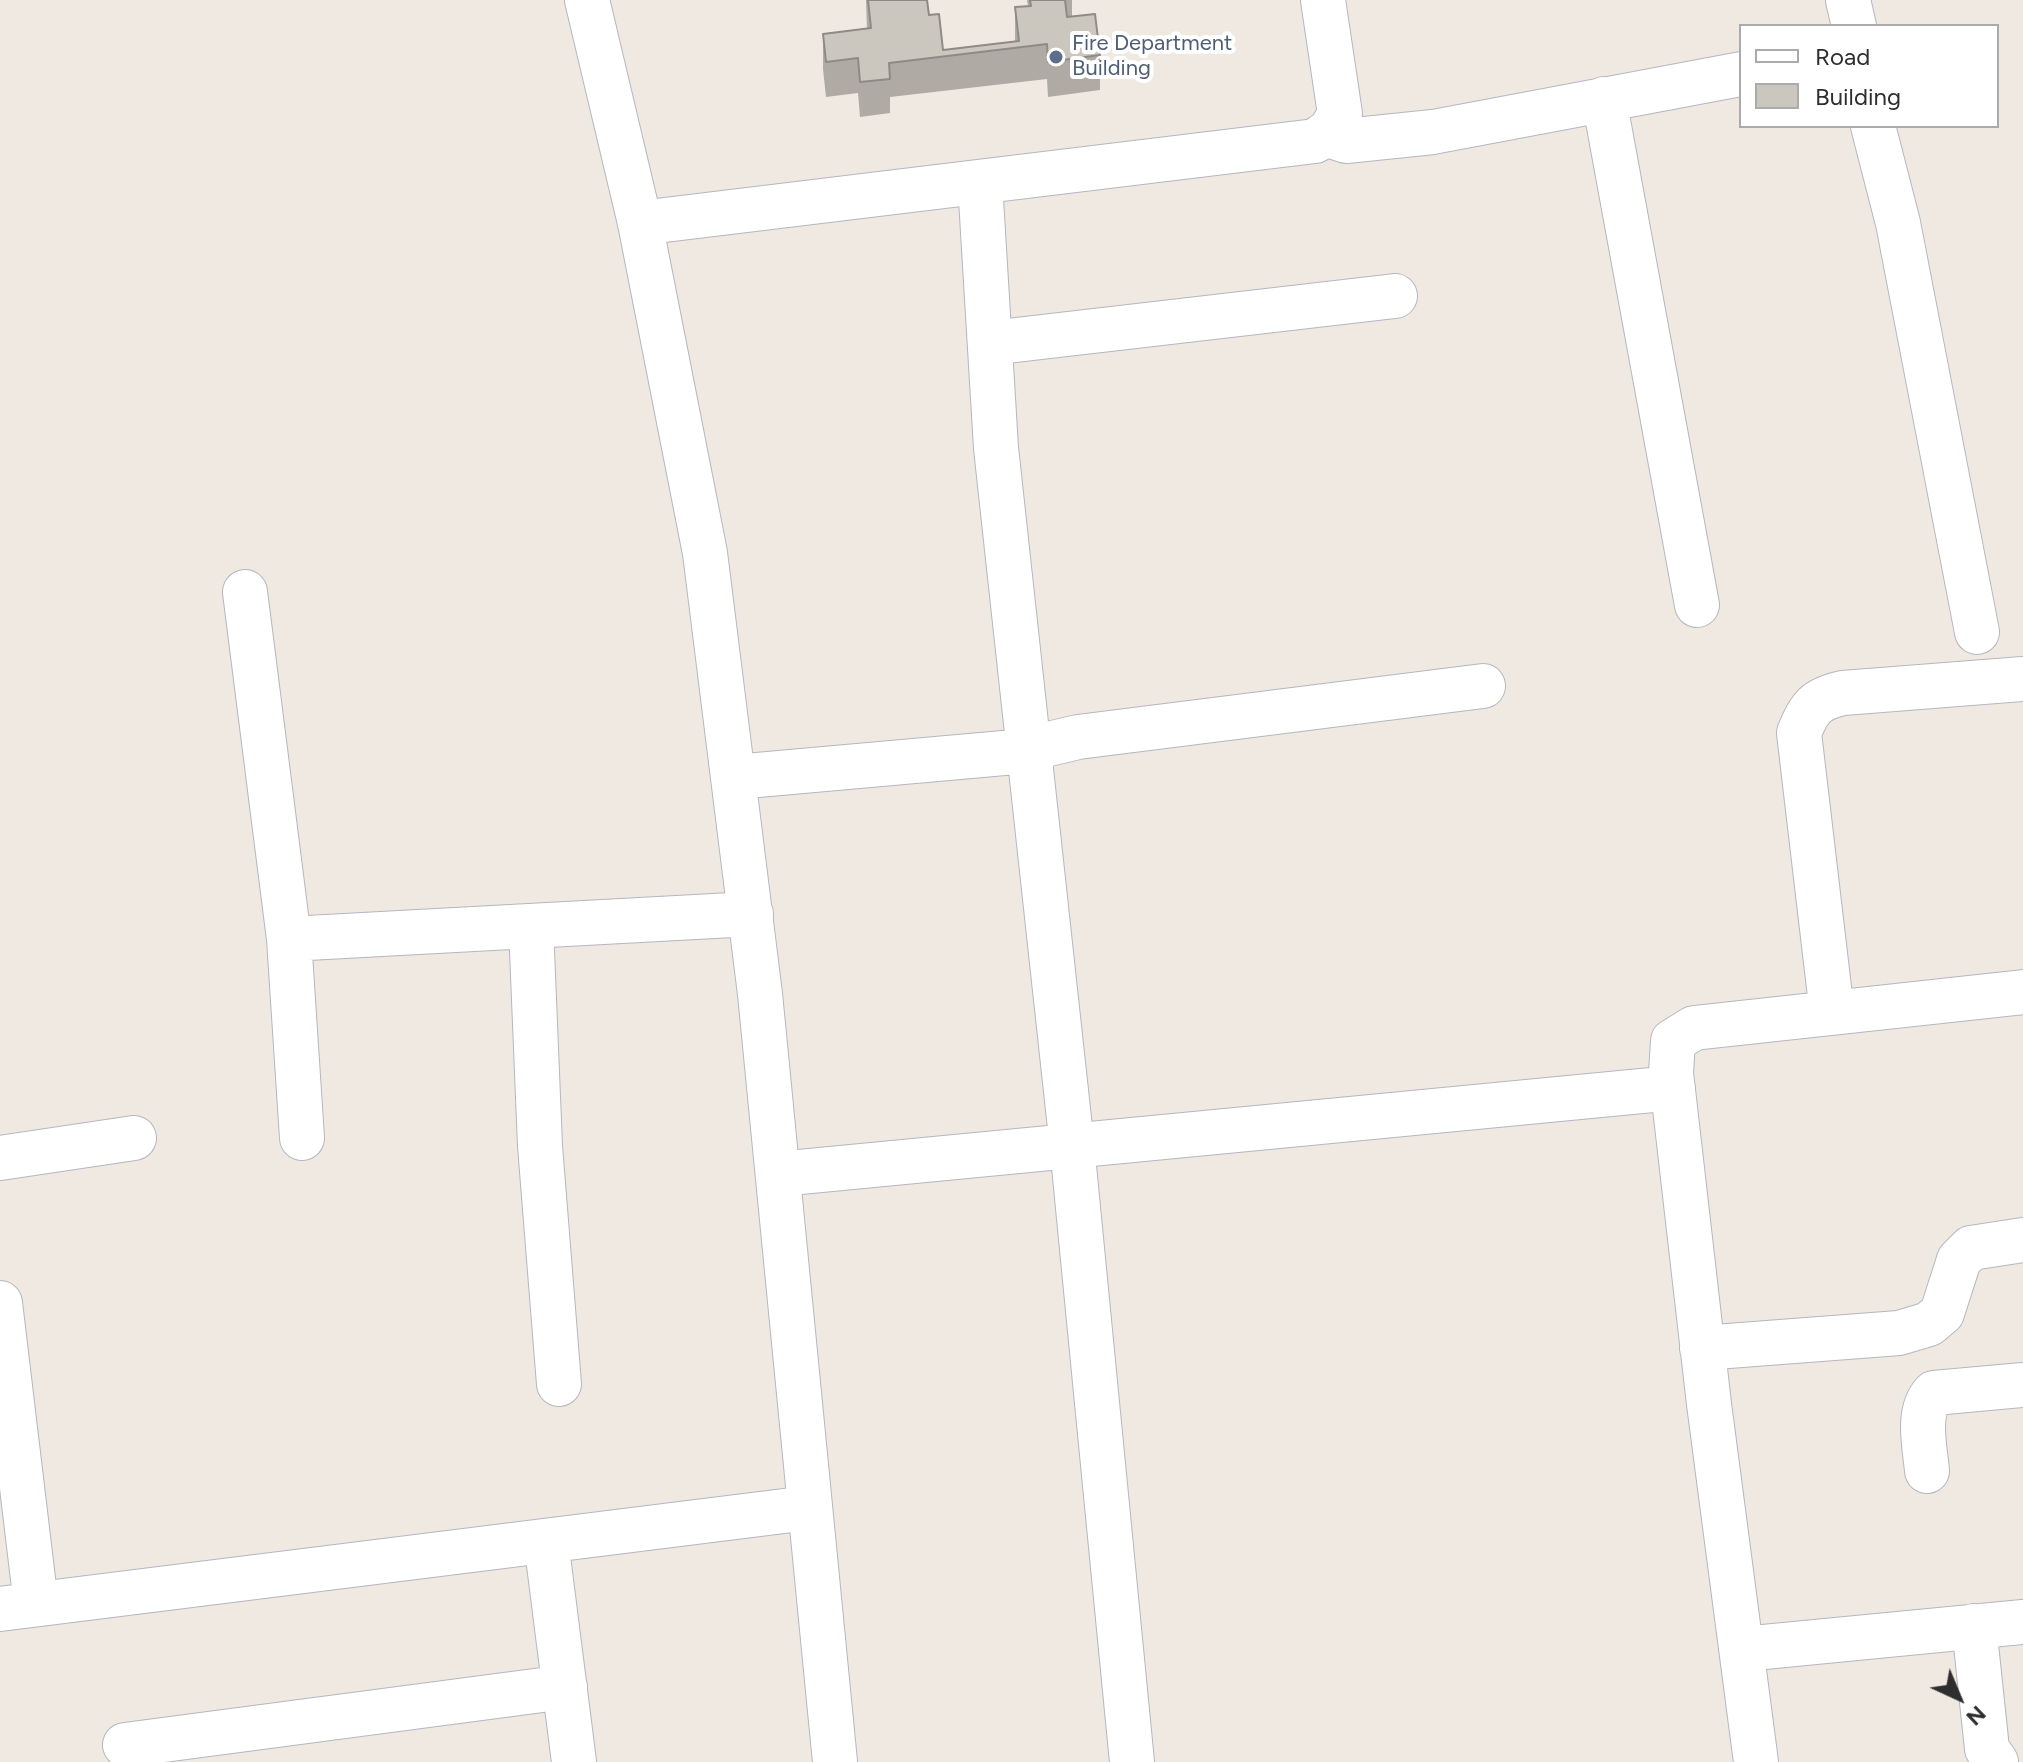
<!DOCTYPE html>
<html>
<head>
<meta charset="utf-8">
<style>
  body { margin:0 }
  #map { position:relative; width:2023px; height:1762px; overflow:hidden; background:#efe9e1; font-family:Figtree,sans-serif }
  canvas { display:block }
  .legend { position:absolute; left:1739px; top:24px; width:260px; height:104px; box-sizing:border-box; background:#fff; border:2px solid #ababab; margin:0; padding:10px 14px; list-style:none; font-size:24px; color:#2e2e2e }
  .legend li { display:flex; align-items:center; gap:16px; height:40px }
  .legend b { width:40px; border:2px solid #ababab }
  .north { position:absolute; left:1919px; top:1658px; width:80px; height:80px; -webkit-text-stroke:6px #fff; paint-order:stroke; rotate:136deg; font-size:22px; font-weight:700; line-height:32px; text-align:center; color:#2e2e2e }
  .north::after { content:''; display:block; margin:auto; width:28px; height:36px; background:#2e2e2e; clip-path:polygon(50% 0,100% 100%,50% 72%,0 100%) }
</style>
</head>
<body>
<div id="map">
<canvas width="2023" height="1762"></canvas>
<ul class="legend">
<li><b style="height:10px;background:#fff"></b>Road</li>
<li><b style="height:22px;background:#cbc7bf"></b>Building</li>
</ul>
<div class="north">N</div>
</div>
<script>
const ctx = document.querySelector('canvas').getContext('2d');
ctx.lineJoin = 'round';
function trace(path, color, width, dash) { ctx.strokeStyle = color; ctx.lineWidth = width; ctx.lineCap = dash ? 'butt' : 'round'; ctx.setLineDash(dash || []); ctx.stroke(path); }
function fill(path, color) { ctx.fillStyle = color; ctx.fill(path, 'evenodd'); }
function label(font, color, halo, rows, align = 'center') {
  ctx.font = font + ' Figtree,sans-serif'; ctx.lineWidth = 8; ctx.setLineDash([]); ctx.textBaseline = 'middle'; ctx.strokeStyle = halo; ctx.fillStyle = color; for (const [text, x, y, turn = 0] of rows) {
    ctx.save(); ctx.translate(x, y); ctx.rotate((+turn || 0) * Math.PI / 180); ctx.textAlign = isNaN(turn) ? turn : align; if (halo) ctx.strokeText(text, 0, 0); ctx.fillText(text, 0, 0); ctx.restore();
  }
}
const minor = new Path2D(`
  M1848,0l6,26
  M1604,99l93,506
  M1873,126l25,97 79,409
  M1325,134l21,7 87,-9 308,-58
  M980,182l16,266 76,698 60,616
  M640,223l675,-82 15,-10 10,-17 -17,-114
  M990,343l405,-47
  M245,592l44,347 13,199
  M735,777l280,-25 63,-15 405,-51
  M531,926l9,220 19,238
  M289,939l462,-25
  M1832,1013l-33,-280c10,-26 17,-34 44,-40l180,-14
  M0,1158l134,-20
  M779,1174l894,-86
  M0,1303l36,301
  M1702,1348l197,-15 30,-9 13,-11 17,-53 12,-12 52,-8
  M1927,1471c-2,-24 -11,-59 7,-78l89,-8
  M546,1541l28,221
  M0,1609l808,-101
  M1974,1626l13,123 9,13
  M1743,1649l280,-27
  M125,1745l440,-58
  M1756,1762l-47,-358 -38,-331 2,-32 21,-13 329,-36`);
const secondary = new Path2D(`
  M587,0l53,223 65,330 55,441 75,768`);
trace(minor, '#b4b7c1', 46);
trace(secondary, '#b4b7c1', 46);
trace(minor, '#fff', 44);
trace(secondary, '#fff', 44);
fill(new Path2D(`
  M866,0h61l2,15 14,35 72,-8v-35l13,-1 -1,-6h45v16l28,39v35l-52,7 -1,-18 -157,18v16l-30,4 -2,-24 -32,4 -3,-28v-35l44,-5z`), '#afaba4');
const building = new Path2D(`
  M868,0h59l2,15 10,-1 4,36 76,-9 -4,-34 16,-1 -1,-6h35l2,17 28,-3 5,41 -52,7 -1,-18 -158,19 1,16 -30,3 -2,-24 -32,4 -3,-28 48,-6z`);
fill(building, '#cbc7bf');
trace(building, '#8e8b86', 2);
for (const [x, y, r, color] of [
  [1056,57,8,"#5c6f8a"]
]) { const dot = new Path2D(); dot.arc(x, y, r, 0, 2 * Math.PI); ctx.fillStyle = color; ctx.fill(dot); trace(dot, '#fff', 3); }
label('22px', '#4e5e75', '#fff', [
  ["Fire Department",1072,44],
  ["Building",1072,69]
], 'left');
</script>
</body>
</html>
